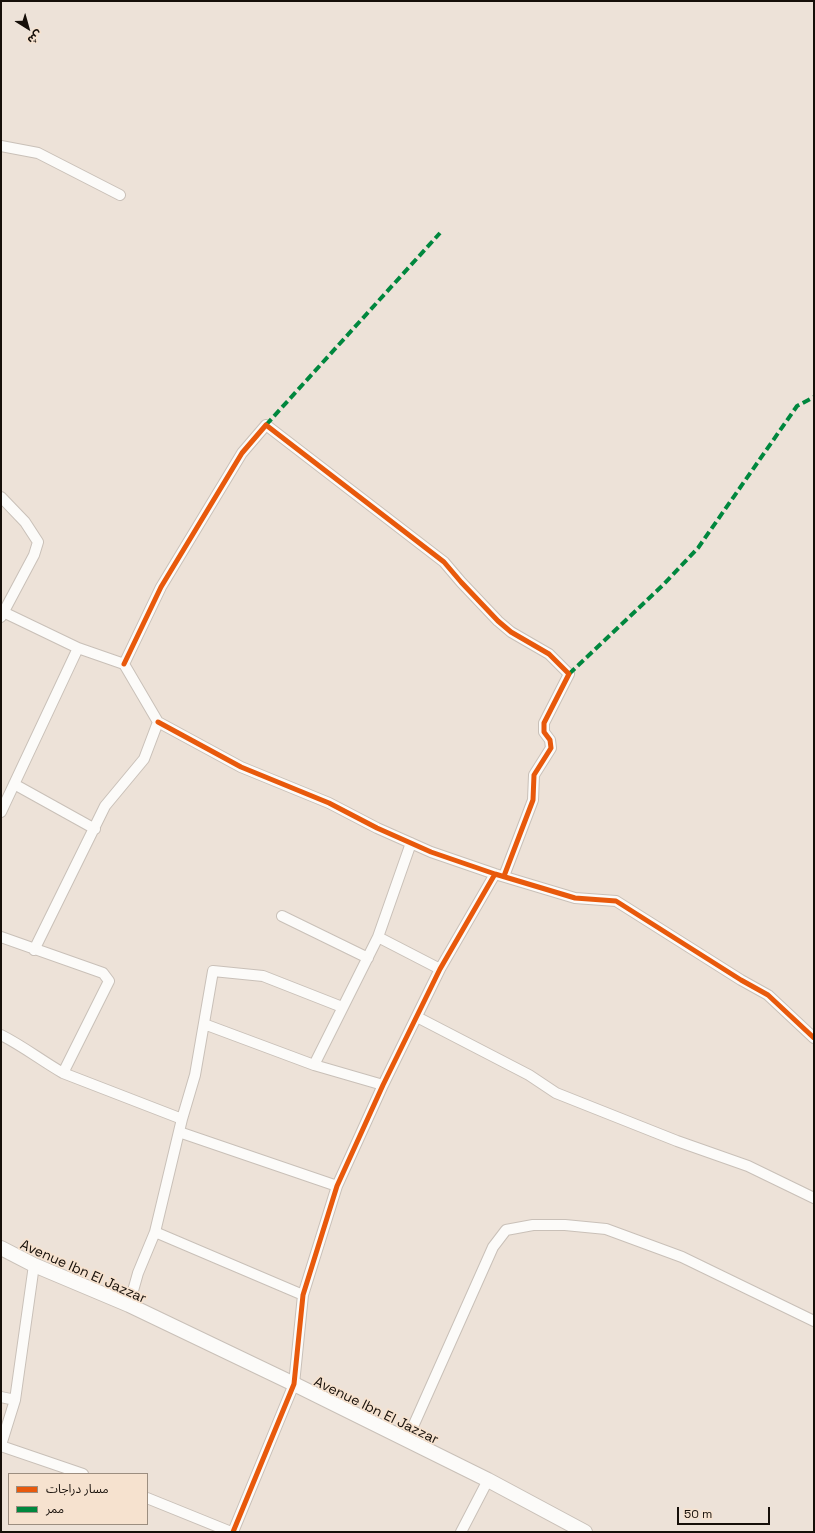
<!DOCTYPE html>
<html>
<head>
<meta charset="utf-8">
<style>
  body { margin:0 }
  #map { position:relative; width:815px; height:1533px; overflow:hidden; background:#ede2d8; font-family:"Space Grotesk","Noto Sans Arabic",sans-serif }
  canvas { display:block }
  .frame { position:absolute; inset:0; border:2px solid #160f09; pointer-events:none }
  .legend { position:absolute; left:8px; top:1473px; width:140px; height:52px; box-sizing:border-box; background:#f6e2cf; border:1px solid #9c8e80; margin:0; padding:5px 7px; list-style:none; font-size:12px; color:#160f09 }
  .legend li { display:flex; align-items:center; gap:8px; height:20px }
  .legend b { width:20px; border:1px solid #9c8e80 }
  .north { position:absolute; left:8px; top:8px; width:40px; height:40px; -webkit-text-stroke:3px #f6e2cf; paint-order:stroke; rotate:143deg; font-size:11px; font-weight:700; line-height:16px; text-align:center; color:#160f09 }
  .north::after { content:''; display:block; margin:auto; width:14px; height:18px; background:#160f09; clip-path:polygon(50% 0,100% 100%,50% 72%,0 100%) }
  .scale { position:absolute; left:677px; top:1507px; width:93px; height:18px; box-sizing:border-box; border:2px solid #160f09; border-top:0; padding-left:5px; font-size:12px; line-height:14px; white-space:nowrap; color:#160f09; -webkit-text-stroke:3px #f6e2cf; paint-order:stroke }
</style>
</head>
<body>
<div id="map">
<canvas width="815" height="1533"></canvas>
<div class="frame"></div>
<ul class="legend">
<li><b style="height:5px;background:#e8590c"></b>مسار دراجات</li>
<li><b style="height:5px;background:#00873e"></b>ممر</li>
</ul>
<div class="north">ش</div>
<div class="scale">50 m</div>
</div>
<script>
const ctx = document.querySelector('canvas').getContext('2d');
ctx.lineJoin = 'round';
function trace(path, color, width, dash) { ctx.strokeStyle = color; ctx.lineWidth = width; ctx.lineCap = dash ? 'butt' : 'round'; ctx.setLineDash(dash || []); ctx.stroke(path); }
function label(font, color, halo, rows, align = 'center') {
  ctx.font = font + ' "Space Grotesk",sans-serif'; ctx.lineWidth = 3.5; ctx.setLineDash([]); ctx.textBaseline = 'middle'; ctx.strokeStyle = halo; ctx.fillStyle = color; for (const [text, x, y, turn = 0] of rows) {
    ctx.save(); ctx.translate(x, y); ctx.rotate((+turn || 0) * Math.PI / 180); ctx.textAlign = isNaN(turn) ? turn : align; if (halo) ctx.strokeText(text, 0, 0); ctx.fillText(text, 0, 0); ctx.restore();
  }
}
const minor = new Path2D(`
  M1,146l37,7 82,42
  M1,497l24,25 13,20 -4,13 -33,62
  M1,611l77,37 46,16 34,58 -14,37 -39,47 -71,144
  M124,664l37,-77 81,-134 24,-28 178,137 17,20 37,39 13,11 38,22 20,20 -25,49v9l6,8 1,8 -17,27 -1,25 -29,76
  M158,722l83,45 88,36 48,25 54,24 64,22 80,24 41,3 125,79 27,15 46,43
  M14,784l81,45
  M1,812l77,-164
  M282,916l86,42
  M1,937l102,36 6,8 -46,92
  M378,937l33,-94
  M417,1017l112,58 27,18 121,48 71,25 66,32
  M204,1024l110,41 69,20
  M1,1035c22,11 41,26 62,38l119,46
  M314,1065l64,-128 62,32
  M179,1132l158,54
  M155,1232l148,63
  M129,1305l9,-32 17,-41 27,-113 13,-44 18,-104 50,5 79,31
  M1,1397l14,3
  M407,1440l86,-193 13,-17 27,-5h32l41,4 76,28 132,64
  M1,1445l14,-45 19,-135
  M1,1446l82,28
  M147,1498l84,34
  M233,1532l61,-148 9,-89 34,-109 46,-101 57,-116 55,-95
  M461,1532l27,-52`);
const secondary = new Path2D(`
  M1,1248l33,17 95,40 165,79 194,96 97,52`);
trace(minor, '#c9c0b8', 12);
trace(secondary, '#c9c0b8', 16);
trace(minor, '#fcfbf9', 10);
trace(secondary, '#fcfbf9', 14);
trace(new Path2D(`
  M266,425l174,-192
  M569,674l94,-89 35,-37 99,-142 17,-9`), '#00873e', 4, [8, 4]);
trace(new Path2D(`
  M124,664l37,-77 81,-134 24,-28 178,137 17,20 37,39 13,11 38,22 20,20 -25,49v9l6,8 1,8 -17,27 -1,25 -29,76
  M158,722l83,45 88,36 48,25 54,24 64,22 80,24 41,3 125,79 27,15 46,43
  M233,1532l61,-148 9,-89 34,-109 46,-101 57,-116 55,-95`), '#e8590c', 5);
label('14px', '#160f09', '#f6e2cf', [
  ["Avenue Ibn El Jazzar",83,1272,24],
  ["Avenue Ibn El Jazzar",376,1411,26]
]);
</script>
</body>
</html>
